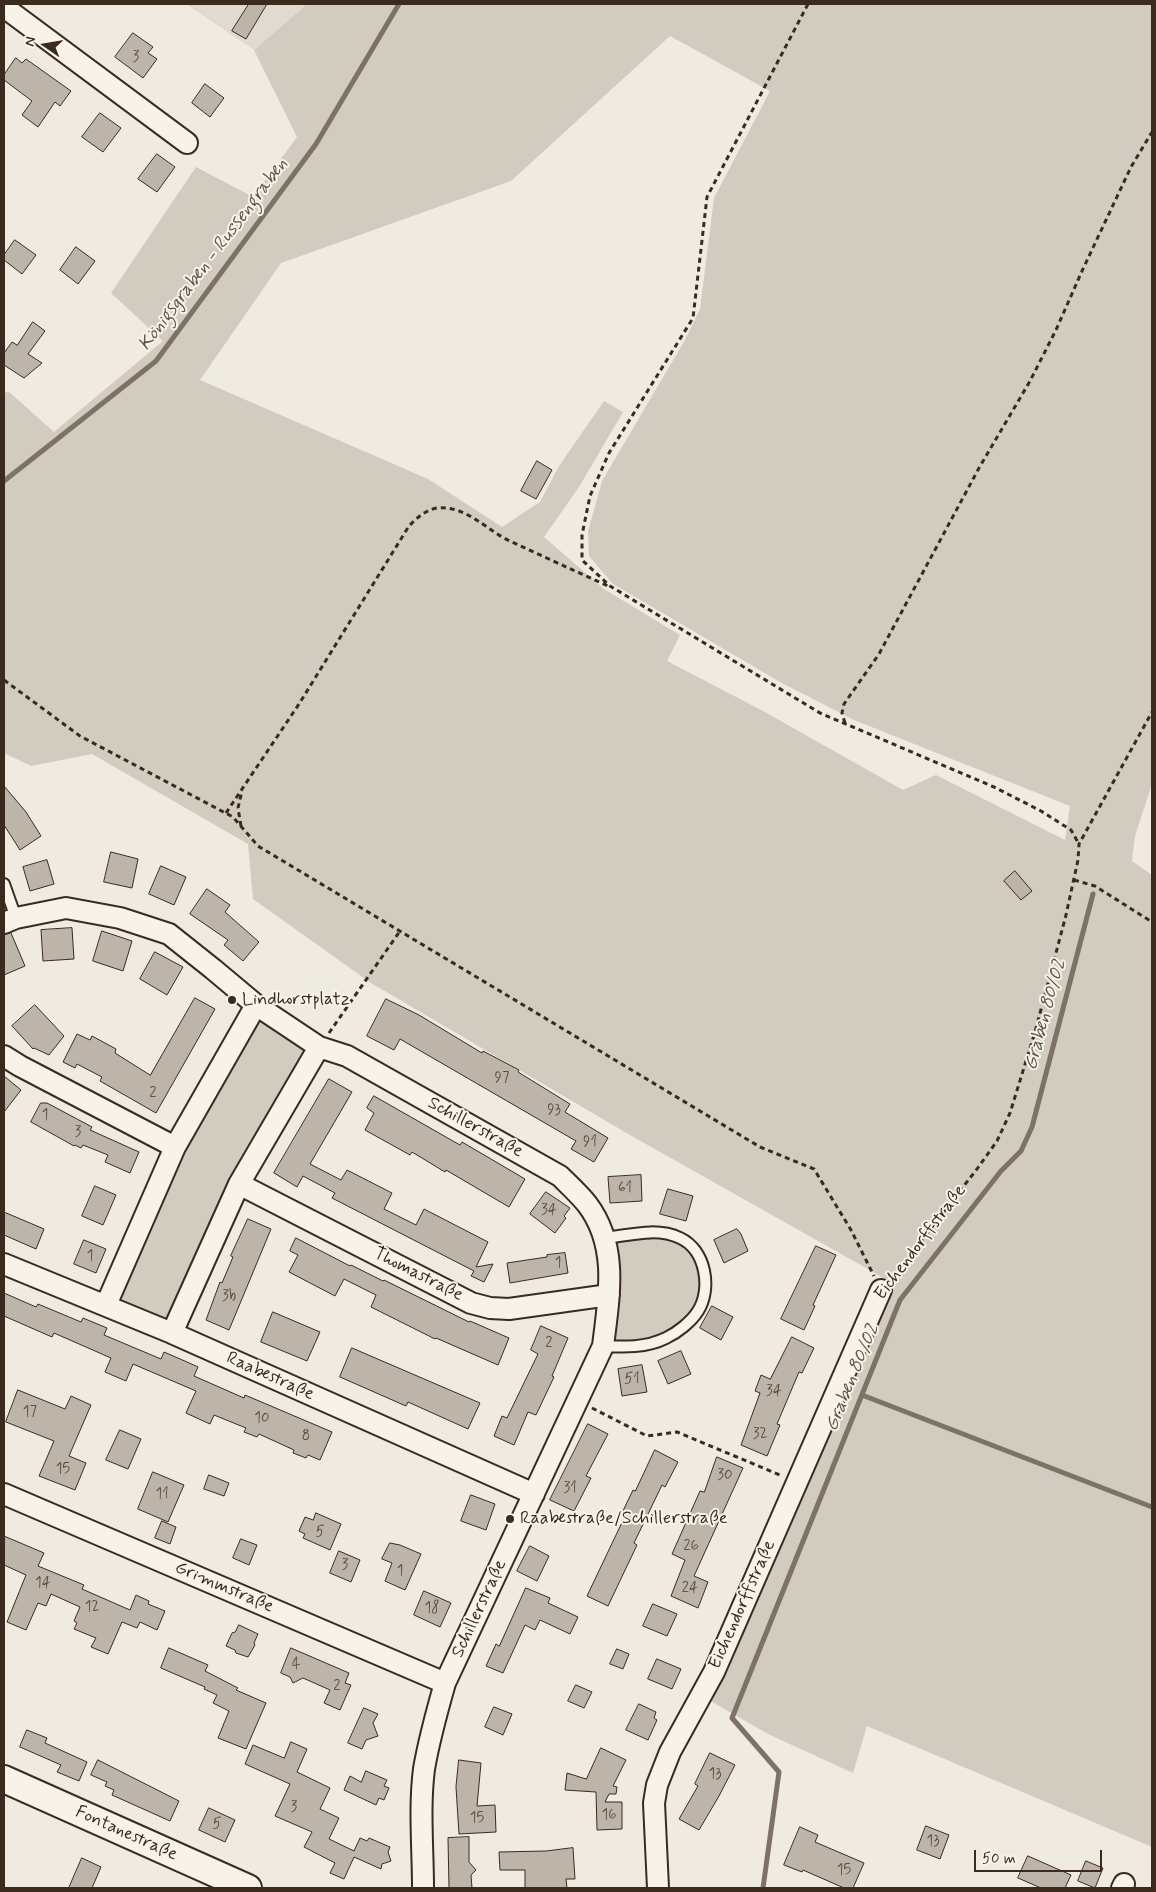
<!DOCTYPE html>
<html>
<head>
<meta charset="utf-8">
<style>
  body { margin:0 }
  #map { position:relative; width:1156px; height:1892px; overflow:hidden; background:#efebe0; font-family:Mynerve,sans-serif }
  canvas { display:block }
  .frame { position:absolute; inset:0; border:5px solid #3b2a1e; pointer-events:none }
  .north { position:absolute; left:20px; top:20px; width:50px; height:50px; -webkit-text-stroke:4px #f7f3e8; paint-order:stroke; rotate:283deg; font-size:14px; font-weight:700; line-height:20px; text-align:center; color:#3b2a1e }
  .north::after { content:''; display:block; margin:auto; width:18px; height:22px; background:#3b2a1e; clip-path:polygon(50% 0,100% 100%,50% 72%,0 100%) }
  .scale { position:absolute; left:974px; top:1850px; width:128px; height:22px; box-sizing:border-box; border:2px solid #3b2a1e; border-top:0; padding-left:6px; font-size:15px; line-height:18px; white-space:nowrap; color:#3b2a1e; -webkit-text-stroke:4px #f7f3e8; paint-order:stroke }
</style>
</head>
<body>
<div id="map">
<canvas width="1156" height="1892"></canvas>
<div class="frame"></div>
<div class="north">N</div>
<div class="scale">50 m</div>
</div>
<script>
const ctx = document.querySelector('canvas').getContext('2d');
ctx.lineJoin = 'round';
function fill(path, color) { ctx.fillStyle = color; ctx.fill(path, 'evenodd'); }
function trace(path, color, width, dash) { ctx.strokeStyle = color; ctx.lineWidth = width; ctx.lineCap = dash ? 'butt' : 'round'; ctx.setLineDash(dash || []); ctx.stroke(path); }
function label(font, color, halo, rows, align = 'center') {
  ctx.font = font + ' Mynerve,sans-serif'; ctx.lineWidth = 4; ctx.setLineDash([]); ctx.textBaseline = 'middle'; ctx.strokeStyle = halo; ctx.fillStyle = color; for (const [text, x, y, turn = 0] of rows) {
    ctx.save(); ctx.translate(x, y); ctx.rotate((+turn || 0) * Math.PI / 180); ctx.textAlign = isNaN(turn) ? turn : align; if (halo) ctx.strokeText(text, 0, 0); ctx.fillText(text, 0, 0); ctx.restore();
  }
}
fill(new Path2D(`
  M186,4h121l-53,46z`), '#e0dbd0');
fill(new Path2D(`
  M307,4h845v780l-17,52 -3,25 20,14v972l-285,-121 -14,47 -85,-39 -61,-35 114,-254 68,-164 -259,-146 -259,-152 -118,-84 -5,-55 -156,-90 -61,12 -27,-13v-359l4,-3 46,41 109,-91 -52,-48 85,-126 57,30 44,-60 -43,-87zM670,36l100,55 -56,107 -14,111 -15,31 -83,141 -14,50 1,25 24,28 167,98 74,38 216,86 -5,34 -129,-65 -33,15 -140,-79 -96,-50 13,-26 -76,-46 -60,-52 35,-50 44,-75 -19,-11 -45,65 -19,36 -38,25 -74,-48 -228,-99 81,-117 230,-82z
  M256,1008l60,40 -145,282 -62,-26 65,-152z
  M660,1234l29,12 14,25 -7,39 -17,19 -26,13 -48,3 2,-106z`), '#d1cbc0');
trace(new Path2D(`
  M4,481l152,-120 160,-217 83,-140
  M862,1395l290,112
  M763,1888l16,-116 -47,-54 168,-418 101,-129 20,-20 11,-24 61,-233`), '#7e7266', 5);
const building = new Path2D(`
  M249,4h18l-21,35 -14,-8z
  M133,33l20,14 -5,6 9,6 -14,19 -28,-21z
  M16,58l6,5 4,-4 45,32 -11,15 -5,-4 -17,25 -16,-12 10,-14 -28,-21v-5z
  M205,84l19,14 -14,19 -18,-14z
  M100,113l21,15 -18,24 -21,-15z
  M157,154l18,13 -18,25 -19,-13z
  M15,240l21,15 -14,19 -18,-14v-5z
  M76,247l19,14 -17,23 -18,-14z
  M33,322l12,9 -17,23 14,9 -18,15 -20,-13v-12l8,-11 5,3z
  M537,461l15,9 -16,29 -15,-8z
  M4,786l22,26 15,24 -21,14 -16,-25z
  M111,852l27,7 -6,29 -28,-6z
  M47,860l7,24 -24,7 -7,-24z
  M161,866l25,11 -12,28 -25,-11z
  M1015,871l17,20 -11,9 -17,-19z
  M207,889l23,16 -5,7 34,30 -16,19 -19,-16 4,-5 -38,-26z
  M72,928l2,31 -31,2 -2,-31z
  M102,931l30,10 -9,30 -30,-10z
  M11,933l14,33 -21,9v-40z
  M155,952l28,15 -16,28 -27,-16z
  M195,998l20,11 -59,104 -56,-32 2,-4 -25,-13 -2,4 -12,-6 14,-28 13,6 2,-4 24,13 -1,4 35,22z
  M386,999l33,16 63,38 1,-2 36,19 -1,2 52,32 -5,8 43,26 -14,24 -23,-13 5,-8 -176,-102 -6,11 -27,-14z
  M35,1005l29,31 -15,19 -15,-7 -1,1 -21,-23z
  M4,1076l17,14 -17,22z
  M329,1079l23,13 -42,72 31,16 6,-10 45,23 -8,16 32,16 8,-16 64,33 -12,25 17,-3 -9,18 -13,-6 3,-5 -142,-73 3,-5 -32,-17 -6,11 -23,-14z
  M374,1096l86,49 2,-3 63,37 -16,28 -63,-37 -1,2 -33,-20 -2,3 -45,-25 9,-17 -7,-5z
  M41,1103h6l45,24 -2,3 49,22 -9,21 -25,-11 3,-7 -25,-10 -2,3 -6,-3 -1,1 -43,-24z
  M641,1175l1,26 -32,2 -2,-26z
  M95,1186l21,9 -13,30 -21,-9z
  M668,1189l25,7 -7,25 -26,-7z
  M546,1192l24,16 -6,8 2,2 -11,15 -25,-19z
  M4,1212l40,17 -8,20 -32,-14z
  M248,1219l23,10 -42,101 -23,-10 14,-38 2,1 11,-26 -2,-1z
  M737,1229l4,5 7,17 -24,12 -10,-23z
  M296,1238l54,28 1,-1 32,16 1,-1 85,42 1,-1 39,17 -11,27 -62,-27 -1,1 -64,-32 5,-12 -32,-16 -9,17 -46,-24 9,-17 -8,-4z
  M84,1240l22,9 -10,24 -22,-9z
  M816,1246l20,9 -23,50 2,1 -11,24 -23,-11z
  M565,1253l3,20 -58,10 -3,-20 40,-6v-2z
  M4,1293l32,14 2,-3 43,18 2,-4 24,10 -3,7 57,24 3,-7 23,10 11,5 -4,9 50,22 1,-3 87,37 -12,28 -12,-5 -2,3 -13,-5 1,-3 -35,-16 -2,3 -13,-5 2,-4 -32,-13 -4,9 -24,-11 10,-22 -63,-27 -7,17 -21,-9 6,-14 -57,-25 -2,4 -48,-21z
  M712,1306l21,11 -12,23 -21,-12z
  M273,1312l47,20 -13,29 -46,-19z
  M541,1326l27,12 -16,38 2,1 -18,38 -8,-3 -14,33 -20,-9 8,-20 5,2 31,-64 -7,-4z
  M792,1337l22,11 -12,25 -3,-1 -22,52 3,1 -13,31 -26,-11 19,-52 -5,-2 6,-16 9,4z
  M352,1348l128,55 -12,26 -60,-27 -2,4 -66,-29z
  M681,1351l10,23 -23,10 -10,-23z
  M642,1365l5,27 -25,4 -4,-27z
  M18,1390l47,19 6,-13 20,9 -22,51 17,7 -11,27 -36,-14 15,-35 -48,-19z
  M588,1424l20,10 -22,42 5,2 -17,33 -24,-11z
  M120,1430l21,9 -13,30 -22,-9z
  M655,1450l23,12 -13,25 -3,-2 -28,58 3,2 -29,61 -21,-10 39,-82 -4,-1 11,-23 2,1z
  M717,1457l26,11 -49,108 14,6 -10,26 -27,-12 14,-36 -13,-6 28,-63 4,1z
  M153,1472l31,13 -16,37 -30,-13z
  M209,1475l20,8 -5,13 -20,-7z
  M471,1495l24,9 -9,26 -25,-9z
  M316,1513l25,11 -11,26 -27,-12 2,-4 -6,-3 6,-14 8,3z
  M162,1521l14,6 -6,17 -15,-6z
  M4,1536l40,17 -6,13 46,19 -2,4 48,21 6,-15 13,6 -1,3 17,7 -8,19 -17,-8 -3,6 -15,-6 -14,32 -17,-7 5,-9 -22,-9 3,-6 -3,-2 6,-14 -29,-13 -5,12 -8,-3 -12,27 -19,-8 19,-47 -22,-10z
  M241,1539l16,6 -8,20 -16,-7z
  M390,1543l10,2 21,9 -16,36 -20,-9 7,-18 -10,-4z
  M530,1546l19,10 -12,25 -20,-10z
  M339,1551l21,9 -9,22 -21,-9z
  M526,1588l24,10 -2,5 30,14 -8,17 -30,-14 -5,10 -10,-5 -22,48 -17,-7 10,-22 3,2z
  M424,1591l27,12 -11,24 -26,-12z
  M653,1604l24,10 -10,22 -24,-10z
  M239,1625l19,9 -4,9 1,2 -7,12 -12,-4 -1,-3 -9,-4 6,-13 3,-1z
  M169,1648l39,17 -3,6 33,17 -2,2 30,13 -20,46 -28,-11 11,-27 -16,-8 4,-8 -13,-6 1,-2 -44,-19z
  M291,1648l58,25 -4,10 6,2 -11,25 -16,-7 6,-13 -27,-12 -10,5 -3,-6 -9,-4z
  M617,1649l12,5 -6,15 -13,-5z
  M657,1659l24,10 -9,20 -24,-10z
  M576,1685l16,7 -8,16 -16,-7z
  M639,1704l17,8 -2,6 3,2 -9,20 -22,-10z
  M494,1707l18,7 -9,21 -18,-8z
  M364,1708l14,6 -5,9 5,13 -12,4 -4,9 -14,-6z
  M27,1730l20,8 -2,5 42,19 -8,19 -22,-9 4,-7 -41,-18z
  M291,1742l16,7 -10,23 33,16 -10,21 19,9 -10,21 25,12 6,-13 7,3 2,-3 21,9 -2,5 3,9 -9,3 -1,5 -27,-12 -10,22 -14,-6 5,-10 -31,-16 8,-15 -37,-16 15,-32 -45,-20 8,-19 31,13z
  M601,1748l25,12 -13,26 4,1 -1,7h-7l-4,8h17v27l-25,1 -1,-38 -31,-2 2,-17 19,6z
  M710,1753l25,12 -16,31 -20,34 -20,-11 19,-33 -3,-2z
  M98,1760l81,41 -9,20 -58,-26 2,-5 -9,-4 2,-4 -16,-7z
  M459,1760l22,3 -4,43 18,-1 1,27 -37,2 -3,-47z
  M366,1771l21,9 -3,6 5,2 -5,12 -5,-2 -3,7 -32,-15 6,-14 11,6z
  M209,1808l26,12 -10,22 -26,-12z
  M926,1826l23,9 -9,24 -23,-9z
  M800,1827l18,8 -3,7 49,21 -11,25h-9l-41,-18 -1,2 -18,-7z
  M469,1837v25l7,8 -5,5 1,13h-23l-1,-50z
  M573,1848l2,31h-9l1,9h-42v-18h-25l-1,-18 47,-1z
  M1028,1856l43,19 -6,13h-24l-23,-10z
  M82,1858l19,9 -9,21h-23z
  M1086,1861l17,7 -8,20 -17,-7z`);
fill(building, '#bdb5aa');
trace(building, '#3b2a1e', 1);
const service = new Path2D(`
  M4,884l12,34
  M603,1346c21,1 43,2 63,-8 11,-5 25,-16 32,-27 14,-22 8,-61 -18,-73 -23,-11 -50,-3 -75,0`);
const minor = new Path2D(`
  M4,7l183,136
  M4,923l12,-5 50,-10 54,10 49,16 44,35 43,36 63,42 28,9 213,120c9,9 19,18 27,28 32,42 22,93 16,142l-158,337c-8,28 -16,57 -21,86 -5,39 -1,80 -1,119
  M4,1056l16,10 155,81
  M239,1184l232,119 19,5 19,1 100,-14
  M4,1264l168,69 362,161
  M106,1305l69,-158 81,-142
  M172,1333l67,-149 80,-137
  M4,1494l441,189
  M658,1888l-4,-85 3,-18 13,-33 44,-80 167,-382
  M1122,1888l2,-4`);
const tertiary = new Path2D(`
  M4,1779l244,109`);
trace(service, '#3b2a1e', 14);
trace(minor, '#3b2a1e', 24);
trace(tertiary, '#3b2a1e', 30);
trace(new Path2D(`
  M808,4l-101,193 -14,121 -84,135 -19,43 -8,39v25l28,26 210,127 174,74 47,24 30,19 8,14
  M4,680l76,56 153,81 25,29 502,301 54,22 37,61 23,46
  M845,723l-3,-10 2,-9 35,-50 100,-186 51,-87 26,-51 26,-59 49,-104 21,-35
  M226,813l73,-109 110,-178c8,-8 16,-16 28,-18 29,-3 49,22 73,33 32,15 65,30 98,45
  M241,826l-3,-18 4,-17
  M1074,880l21,6 57,36
  M329,1033l71,-102
  M893,1277l84,-108 20,-28 13,-28 25,-81 31,-117 12,-55 1,-16 73,-132
  M592,1408l55,28 30,-4 103,43`), '#3b2a1e', 3, [5, 4]);
trace(service, '#f7f3e8', 10);
trace(minor, '#f7f3e8', 20);
trace(tertiary, '#f7f3e8', 26);
for (const [x, y, r, color] of [
  [232,1000,5,"#3b2a1e"],
  [510,1519,5,"#3b2a1e"]
]) { const dot = new Path2D(); dot.arc(x, y, r, 0, 2 * Math.PI); ctx.fillStyle = color; ctx.fill(dot); trace(dot, '#f7f3e8', 2); }
label('15px', '#5c4d41', null, [
  ["3",136,58],
  ["97",502,1079],
  ["2",153,1094],
  ["93",554,1111],
  ["1",45,1116],
  ["3",78,1133],
  ["91",590,1143],
  ["61",625,1189],
  ["34",549,1211],
  ["1",90,1257],
  ["1",558,1264],
  ["3b",229,1297],
  ["2",549,1344],
  ["51",632,1380],
  ["34",774,1392],
  ["17",30,1413],
  ["10",262,1419],
  ["32",760,1435],
  ["8",306,1437],
  ["15",63,1470],
  ["30",725,1476],
  ["31",570,1489],
  ["11",162,1495],
  ["5",320,1533],
  ["26",691,1547],
  ["3",345,1566],
  ["1",400,1572],
  ["14",43,1584],
  ["24",690,1589],
  ["12",92,1608],
  ["18",432,1609],
  ["4",296,1665],
  ["2",337,1687],
  ["13",715,1775],
  ["3",294,1808],
  ["16",609,1816],
  ["15",477,1819],
  ["5",217,1825],
  ["13",933,1842],
  ["15",844,1871]
]);
label('18px', '#3b2a1e', '#f7f3e8', [
  ["Lindhorstplatz",242,1000],
  ["Raabestraße/Schillerstraße",520,1519]
], 'left');
label('18px', '#3b2a1e', '#f7f3e8', [
  ["Schillerstraße",475,1128,29],
  ["Eichendorffstraße",921,1243,-53],
  ["Thomastraße",418,1275,27],
  ["Raabestraße",270,1377,24],
  ["Grimmstraße",224,1588,23],
  ["Eichendorffstraße",743,1605,-66],
  ["Schillerstraße",480,1609,-65],
  ["Fontanestraße",126,1834,24]
]);
label('italic 19px', '#625448', '#f7f3e8', [
  ["Königsgraben - Russengraben",214,255,-53],
  ["Graben 80/02",1046,1015,-75],
  ["Graben 80/02",853,1378,-68]
]);
</script>
</body>
</html>
